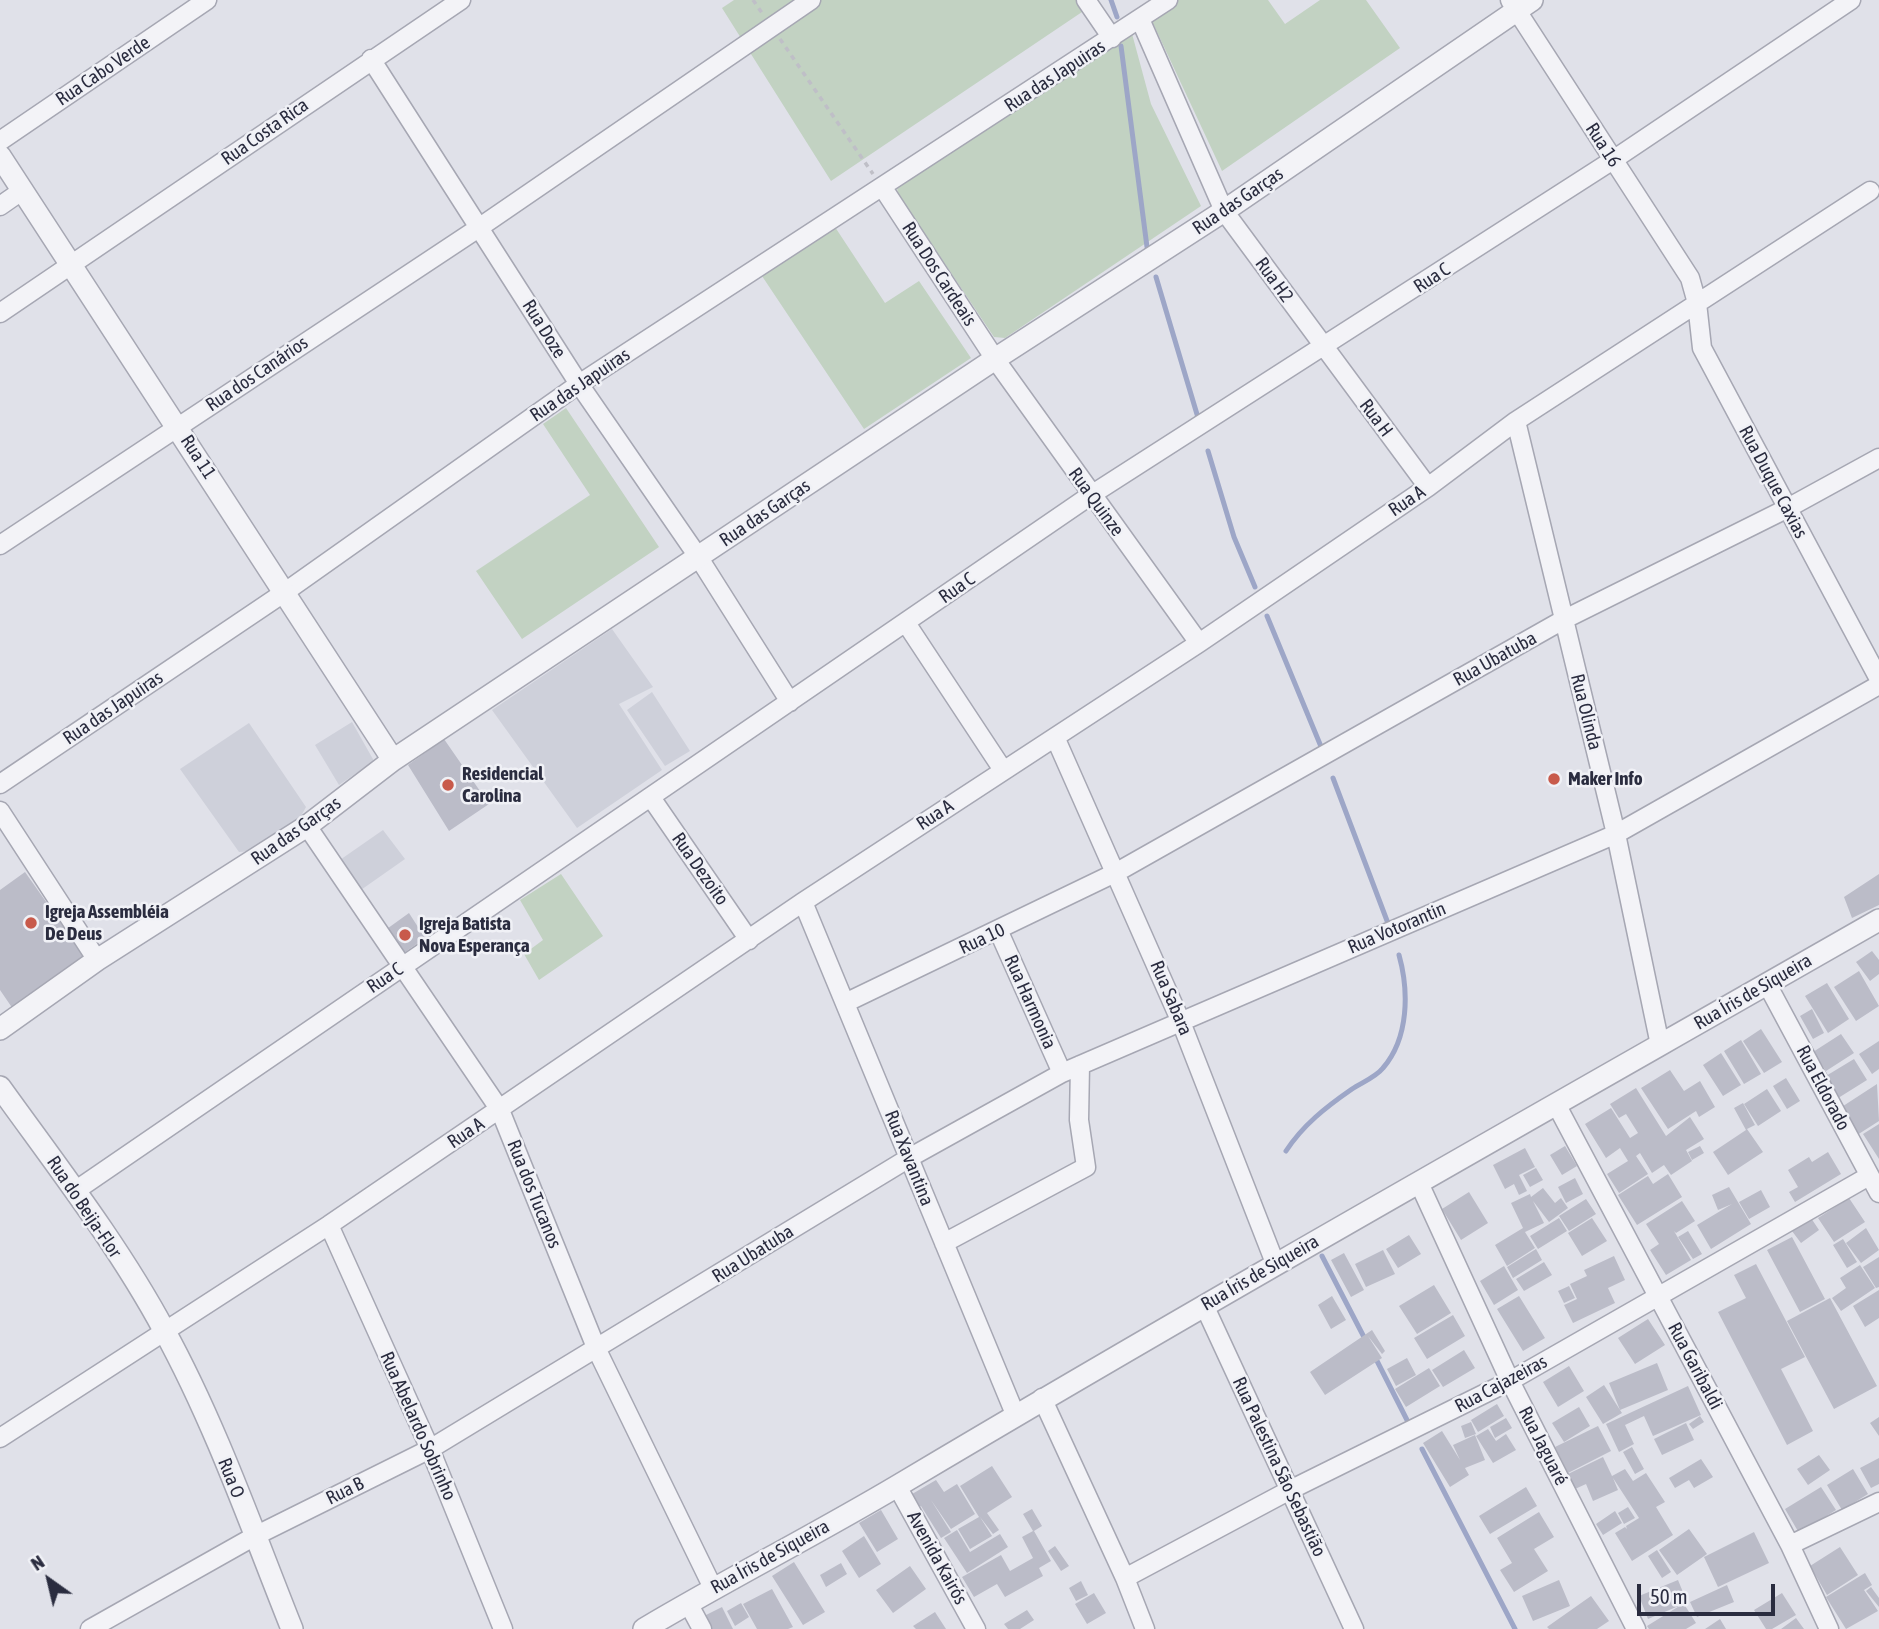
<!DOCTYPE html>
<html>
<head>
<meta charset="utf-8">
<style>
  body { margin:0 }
  #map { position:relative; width:1879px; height:1629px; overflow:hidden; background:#e0e1e9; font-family:"Asap Condensed",sans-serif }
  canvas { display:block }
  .north { position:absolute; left:14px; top:1545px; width:70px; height:70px; -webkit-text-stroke:5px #f0f1f6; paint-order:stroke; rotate:326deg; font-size:19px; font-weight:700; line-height:28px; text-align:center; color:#2a2c3f }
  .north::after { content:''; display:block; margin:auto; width:24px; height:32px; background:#2a2c3f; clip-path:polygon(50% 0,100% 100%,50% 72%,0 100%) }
  .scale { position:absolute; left:1637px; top:1584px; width:138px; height:32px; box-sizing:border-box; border:4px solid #2a2c3f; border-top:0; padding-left:9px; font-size:21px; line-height:24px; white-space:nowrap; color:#2a2c3f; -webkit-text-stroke:5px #f0f1f6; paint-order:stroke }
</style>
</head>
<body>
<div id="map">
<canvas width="1879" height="1629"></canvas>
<div class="north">N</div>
<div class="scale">50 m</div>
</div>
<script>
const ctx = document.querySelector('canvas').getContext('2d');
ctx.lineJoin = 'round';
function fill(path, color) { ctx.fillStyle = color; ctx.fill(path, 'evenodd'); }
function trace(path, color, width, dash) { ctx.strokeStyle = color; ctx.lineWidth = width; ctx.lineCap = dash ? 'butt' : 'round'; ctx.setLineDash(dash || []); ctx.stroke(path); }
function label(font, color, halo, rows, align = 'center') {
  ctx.font = font + ' "Asap Condensed",sans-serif'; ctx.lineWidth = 5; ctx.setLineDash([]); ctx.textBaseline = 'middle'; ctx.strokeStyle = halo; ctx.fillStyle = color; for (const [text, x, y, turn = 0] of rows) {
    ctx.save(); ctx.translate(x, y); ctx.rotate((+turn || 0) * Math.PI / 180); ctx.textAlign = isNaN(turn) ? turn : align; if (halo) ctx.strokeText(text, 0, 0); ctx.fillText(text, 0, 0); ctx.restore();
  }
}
fill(new Path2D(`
  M612,629l41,58 -34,17 43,66 -85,58 -85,-118z
  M652,692l38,59 -25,15 -38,-56z
  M352,722l22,39 -35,24 -24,-40z
  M249,723l57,84 -6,11 -22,20 -27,13 -12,1 -59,-83z
  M383,830l22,29 -47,33 -21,-30z`), '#ced0da');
fill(new Path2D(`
  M734,0h344l7,10 -254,171 -109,-173z
  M1178,0h90l17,24 35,-24h46l34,48 -178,123 -71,-152z
  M1131,30l20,74 50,102 -196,132 -11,-1 -96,-143 -1,-6 5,-7z
  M835,227l50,76 34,-22 52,77 -107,71 -102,-153z
  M566,408l93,139 -137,92 -46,-68 114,-76 -47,-71z
  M561,874l42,62 -64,44 -15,-26 19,-14 -23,-40z`), '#c2d2c2');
trace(new Path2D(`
  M1111,0l6,17
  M1121,46l26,201
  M1156,277l43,144
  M1208,451l26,86 21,50
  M1267,616l55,133
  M1333,778l56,148
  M1286,1151c17,-26 40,-44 66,-62 9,-6 24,-12 31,-21 26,-30 26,-77 16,-113
  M1322,1256l44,85
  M1374,1355l34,67
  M1422,1449l93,180`), '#9da6c7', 5);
fill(new Path2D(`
  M444,739l45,65 -40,27 -41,-66z
  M25,872l60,85 -72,52 -13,-19v-100z
  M1879,874v31l-27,13 -8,-21z
  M409,913l16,25 -24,17 -17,-24z
  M1872,951l7,9v14l-9,7 -14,-19z
  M1859,971l20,35 -23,15 -22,-34z
  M1827,983l22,36 -21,14 -23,-37z
  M1812,1009l12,24 -11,6 -13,-23z
  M1761,1029l21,33 -18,11 -21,-32z
  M1841,1034l13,19 -28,18 -13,-19z
  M1741,1040l20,34 -17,10 -20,-33z
  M1879,1041v28l-7,5 -13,-20z
  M1721,1053l20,32 -18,11 -20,-31z
  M1854,1059l13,21 -32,20 -14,-21z
  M1670,1070l14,21 16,-10 15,26 -16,10 -3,-6 -28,18 -27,-41z
  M1786,1078l14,23 -13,8 -14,-23z
  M1877,1084l2,37 -25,16 -17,-27z
  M1636,1088l30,48 24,-19 14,22 -18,11 6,11 -21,14 -7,-10 -12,8 -12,-20 -4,3 12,18 -29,19 -12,-19 21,-13 -8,-13 -14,10 -21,-34 26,-16 19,30 8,-5 -12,-19 -7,4 -9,-14z
  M1767,1089l14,22 -23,15 -14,-22z
  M1743,1103l12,22 -8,4 16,23 -35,23 -15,-23 33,-22 -12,-22z
  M1879,1124v35l-16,-25z
  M1565,1146l12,20 -15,9 -12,-20z
  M1700,1146l4,7 -12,7 -4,-8z
  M1525,1148l10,19 -16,8 8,16 -8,4 -5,-11 -9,5 -12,-24z
  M1828,1152l13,22 -46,28 -6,-10 9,-5 -10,-17 21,-13 3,5z
  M1536,1168l7,12 -13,7 -7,-12z
  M1668,1174l14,23 -45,28 -19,-30 30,-19 5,8z
  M1575,1178l8,16 -17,9 -8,-16z
  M1729,1187l22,37 -40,25 -14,-24 35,-21 -14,6 -6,-15z
  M1543,1188l12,15 6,-5 7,10 -19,14 -16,-21 11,22 -19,9 10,16 -28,18 -12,-21 28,-17 -12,-25 19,-9 1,3z
  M1761,1190l9,17 -21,12 -10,-17z
  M1469,1192l19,31 -27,17 -19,-31z
  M1849,1198l16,24 -31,20 -16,-24z
  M1586,1199l10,15 -27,17 -10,-15z
  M1682,1201l13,20 -19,12 -2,-2 17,29 -25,15 -16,-25 9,-6 -13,-20z
  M1559,1218l8,13 -29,18 -8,-13z
  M1592,1218l15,23 -25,15 -14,-23z
  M1811,1218l8,12 -18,13 -9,-12z
  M1866,1228l13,22 -18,13 -15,-20z
  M1688,1231l14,23 -9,5 -15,-22z
  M1409,1235l12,19 -23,14 -12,-19z
  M1792,1237l33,62 -25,13 -33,-62z
  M1843,1239l14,23 -10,6 -14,-23z
  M1536,1249l6,11 -29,18 -6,-11z
  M1383,1250l12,24 -29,13 -11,-23z
  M1344,1253l20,37 -13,7 -20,-37z
  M1614,1256l11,24 -17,8 7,15 -42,20 -9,-18 13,-6 -7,-15 17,-8 -3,-6z
  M1879,1257v30l-3,1 -13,-21z
  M1544,1262l8,13 -28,16 -8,-12z
  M1756,1264l49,93 -24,12 32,62 -26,14 -69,-133 28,-14 -12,-23z
  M1860,1265l15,23 -34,23 -9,-13 14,-10 -6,-10z
  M1504,1266l14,24 -24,15 -14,-24z
  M1434,1285l17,28 -34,21 -18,-28z
  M1569,1286l6,12 -11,5 -6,-12z
  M1879,1290v28l-14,9 -12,-21z
  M1332,1296l14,24 -15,9 -13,-24z
  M1519,1296l26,42 -22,13 -26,-42z
  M1830,1298l47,88 -43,23 -47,-88z
  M1453,1315l12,21 -38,23 -13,-21z
  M1648,1319l17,26 -30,19 -17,-26z
  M1372,1330l13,21 -3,3 -14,-18 14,22 -57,37 -15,-23z
  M1464,1350l11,18 -32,19 -11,-17z
  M1407,1358l9,17 -20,11 -9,-17z
  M1657,1363l11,27 -48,20 2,3 -19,11 -17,-27 18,-12 16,25 -11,-27z
  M1569,1366l15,25 -26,16 -15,-25z
  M1429,1368l11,18 -34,21 -11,-18z
  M1688,1386l13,29 -48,21 -9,-20 -19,9 9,19 -15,8 -13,-28z
  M1497,1404l7,12 -26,16 -7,-12z
  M1579,1407l11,19 -26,16 -12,-19z
  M1700,1416l4,6 -11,7 -4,-5z
  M1879,1417v19l-9,-13z
  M1506,1418l6,10 -17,10 -5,-11z
  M1471,1422l5,12 -11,4 -4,-12z
  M1686,1423l8,17 -32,15 -8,-16z
  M1598,1426l13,25 -43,22 -13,-26z
  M1488,1429l8,12 10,-7 10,16 -23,13 -17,-27z
  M1442,1431l18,29 -7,-15 22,-10 10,25 -20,8 4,7 -19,12 -27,-44z
  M1632,1447l12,22 -9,5 -12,-22z
  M1819,1455l11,15 -22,15 -11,-16z
  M1603,1457l9,19 13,-7 8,12 13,-8 19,29 -9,5 17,28 -41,26 -17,-28 10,-6 2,2 -1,-3 13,-8 -26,-40 5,12 -25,11 -7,-17 -11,5 -7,-15z
  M1879,1458v26l-8,4 -11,-20z
  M1701,1459l12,18 -19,11 -5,-8 -14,8 -6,-10z
  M992,1466l20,31 -25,16 12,17 -6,4 -13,-17 12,19 -22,13 -12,-20 21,-12 -19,-31z
  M1853,1469l15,25 -26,16 -15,-25z
  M936,1480l8,12 13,-8 18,30 -24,15 -20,-29 20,32 -10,6 -20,-32 -6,4 -8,-13z
  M1526,1487l11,19 -47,28 -11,-18z
  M1821,1487l15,23 -37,23 -14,-24z
  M1628,1507l7,11 -11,6 -6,-11z
  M1032,1509l10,17 -8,5 17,30 -12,7 4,8 -38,21 -8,-13 -23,13 -12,-20 39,-22 9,16 23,-13 -11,-21 11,-6 -10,-17z
  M881,1510l17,29 -21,13 -18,-29z
  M1615,1511l7,12 -19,12 -7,-11z
  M1539,1512l15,25 -20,12 14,22 -34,21 -14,-22 12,-7 -15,-25z
  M1689,1529l18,25 -30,21 -18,-25z
  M957,1530l13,22 30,-18 8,13 -41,26 -23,-35z
  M1754,1532l15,31 -51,24 -14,-30z
  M864,1536l17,28 -22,14 -17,-27z
  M1055,1546l14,20 -8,5 -13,-20z
  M1840,1547l18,28 -31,20 -17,-29z
  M1657,1550l14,22 -9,6 -14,-22z
  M794,1562l31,50 -22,13 -31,-49z
  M841,1563l6,11 -21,13 -6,-12z
  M910,1566l16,23 -33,24 -17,-23z
  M1865,1573l7,12 -8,5 14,21 -32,18 -20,-32z
  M1559,1580l11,26 -37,15 -11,-25z
  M1678,1580l9,22 -3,2 12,19 -10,6h-37l-2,-3 34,-21 -33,14 -9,-23z
  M1081,1581l7,14 -12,6 -7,-13z
  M1727,1585l7,17 -37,15 -7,-15z
  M1871,1587l8,11v9l-13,-16z
  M772,1589l21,38 -5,2h-31l-14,-25z
  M1094,1593l12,20 -19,11 -12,-20z
  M1782,1593l14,22 -24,14h-6l-12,-19z
  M1591,1596l18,25 -12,8h-48l-2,-2z
  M741,1603l8,14 -14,9 -8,-15z
  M722,1607l11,22h-23l-6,-13z
  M1027,1610l7,10 -14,9h-12l-4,-5z
  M935,1612l11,17h-30l-3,-3z
  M1796,1618l8,11h-23z
  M1720,1619l6,10h-21z`), '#bbbcc8');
const minor = new Path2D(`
  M1086,0l26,38
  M1510,0l180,278 7,25 5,45 177,331
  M1140,19l84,192 204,276
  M371,59l208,325 120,174 91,144
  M0,141l207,-141
  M883,188l112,171 204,284
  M0,206l23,-16
  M0,313l461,-313
  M1516,421l100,413 44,211
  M0,545l480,-318 331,-227
  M906,623l97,147
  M1055,737l126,285 94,241
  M0,784l285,-192 294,-208 589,-384
  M652,799l97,141
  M0,811l97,149
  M307,826l193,284 97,240 116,238
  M803,902l212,512
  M999,932l63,141
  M1767,984l112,209
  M845,1003l272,-131 446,-252 223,-111 93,-51
  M1556,1104l234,441 39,84
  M1419,1183l91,198 126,248
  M75,1191l1016,-696 522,-335 238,-160
  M329,1225l101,224 73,180
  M944,1243l142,-76 -7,-47 1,-55
  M1204,1305l150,324
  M1042,1398l83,180 20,51
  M0,1438l329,-213 474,-323 396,-259 229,-156 88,-66 354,-230
  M897,1486l79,143
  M1790,1545l89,-43
  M1125,1578l165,-88 220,-109 359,-205
  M688,1603l14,26
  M90,1629l165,-93 175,-87 479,-291 153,-85 554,-239 263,-149`);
const tertiary = new Path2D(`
  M0,156l393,604
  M0,1029l97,-69 210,-134 86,-66 602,-401 229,-148 308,-211
  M0,1087c56,78 119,159 164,243 52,95 88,199 128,299
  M644,1629c84,-50 171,-94 255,-144 324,-193 653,-378 980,-565`);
trace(minor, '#a6a7b3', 21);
trace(tertiary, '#a6a7b3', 24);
trace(new Path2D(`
  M753,0l9,13
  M780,39l93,135`), '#bfbfc7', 3.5, [5, 5]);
trace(minor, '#f3f3f7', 18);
trace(tertiary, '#f3f3f7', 21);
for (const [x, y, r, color] of [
  [1554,779,7,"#c85a4b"],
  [448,785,7,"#c85a4b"],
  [31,923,7,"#c85a4b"],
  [405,935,7,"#c85a4b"]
]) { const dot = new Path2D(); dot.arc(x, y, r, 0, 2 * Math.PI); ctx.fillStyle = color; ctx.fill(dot); trace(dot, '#f0f1f6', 2.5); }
label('19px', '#2a2c3f', '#f0f1f6', [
  ["Rua Cabo Verde",103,71,-34],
  ["Rua das Japuiras",1055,76,-33],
  ["Rua Costa Rica",265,132,-35],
  ["Rua 16",1603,145,57],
  ["Rua das Garças",1238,201,-34],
  ["Rua Dos Cardeais",939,274,57],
  ["Rua C",1432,278,-33],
  ["Rua H2",1274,280,54],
  ["Rua Doze",544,329,58],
  ["Rua dos Canários",257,374,-34],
  ["Rua das Japuiras",580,385,-34],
  ["Rua H",1376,418,53],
  ["Rua 11",198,457,57],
  ["Rua Duque Caxias",1773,482,62],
  ["Rua A",1407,501,-34],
  ["Rua Quinze",1096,502,54],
  ["Rua das Garças",765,513,-34],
  ["Rua C",957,588,-35],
  ["Rua Ubatuba",1495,659,-29],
  ["Rua das Japuiras",113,708,-34],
  ["Rua Olinda",1586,712,76],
  ["Rua A",935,815,-33],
  ["Rua das Garças",296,831,-35],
  ["Rua Dezoito",700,869,55],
  ["Rua Votorantin",1397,928,-23],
  ["Rua 10",982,939,-25],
  ["Rua C",385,978,-34],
  ["Rua Íris de Siqueira",1753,992,-30],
  ["Rua Sabara",1171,998,67],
  ["Rua Harmonia",1030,1002,66],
  ["Rua Eldorado",1823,1088,62],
  ["Rua A",466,1133,-34],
  ["Rua Xavantina",909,1158,68],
  ["Rua dos Tucanos",534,1194,68],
  ["Rua do Beija-Flor",84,1207,56],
  ["Rua Ubatuba",753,1254,-32],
  ["Rua Íris de Siqueira",1260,1273,-30],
  ["Rua Garibaldi",1695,1366,62],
  ["Rua Cajazeiras",1501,1384,-28],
  ["Rua Abelardo Sobrinho",418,1426,66],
  ["Rua Jaguaré",1543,1446,63],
  ["Rua Palestina São Sebastião",1279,1467,65],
  ["Rua O",231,1478,68],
  ["Rua B",345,1491,-26],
  ["Rua Íris de Siqueira",770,1557,-29],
  ["Avenida Kairós",937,1558,61]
]);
label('bold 19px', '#2a2c3f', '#f0f1f6', [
  ["Residencial",462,774],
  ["Carolina",462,796],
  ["Maker Info",1568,779],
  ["Igreja Assembléia",45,912],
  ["De Deus",45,934],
  ["Igreja Batista",419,924],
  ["Nova Esperança",419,946]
], 'left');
</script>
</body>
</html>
